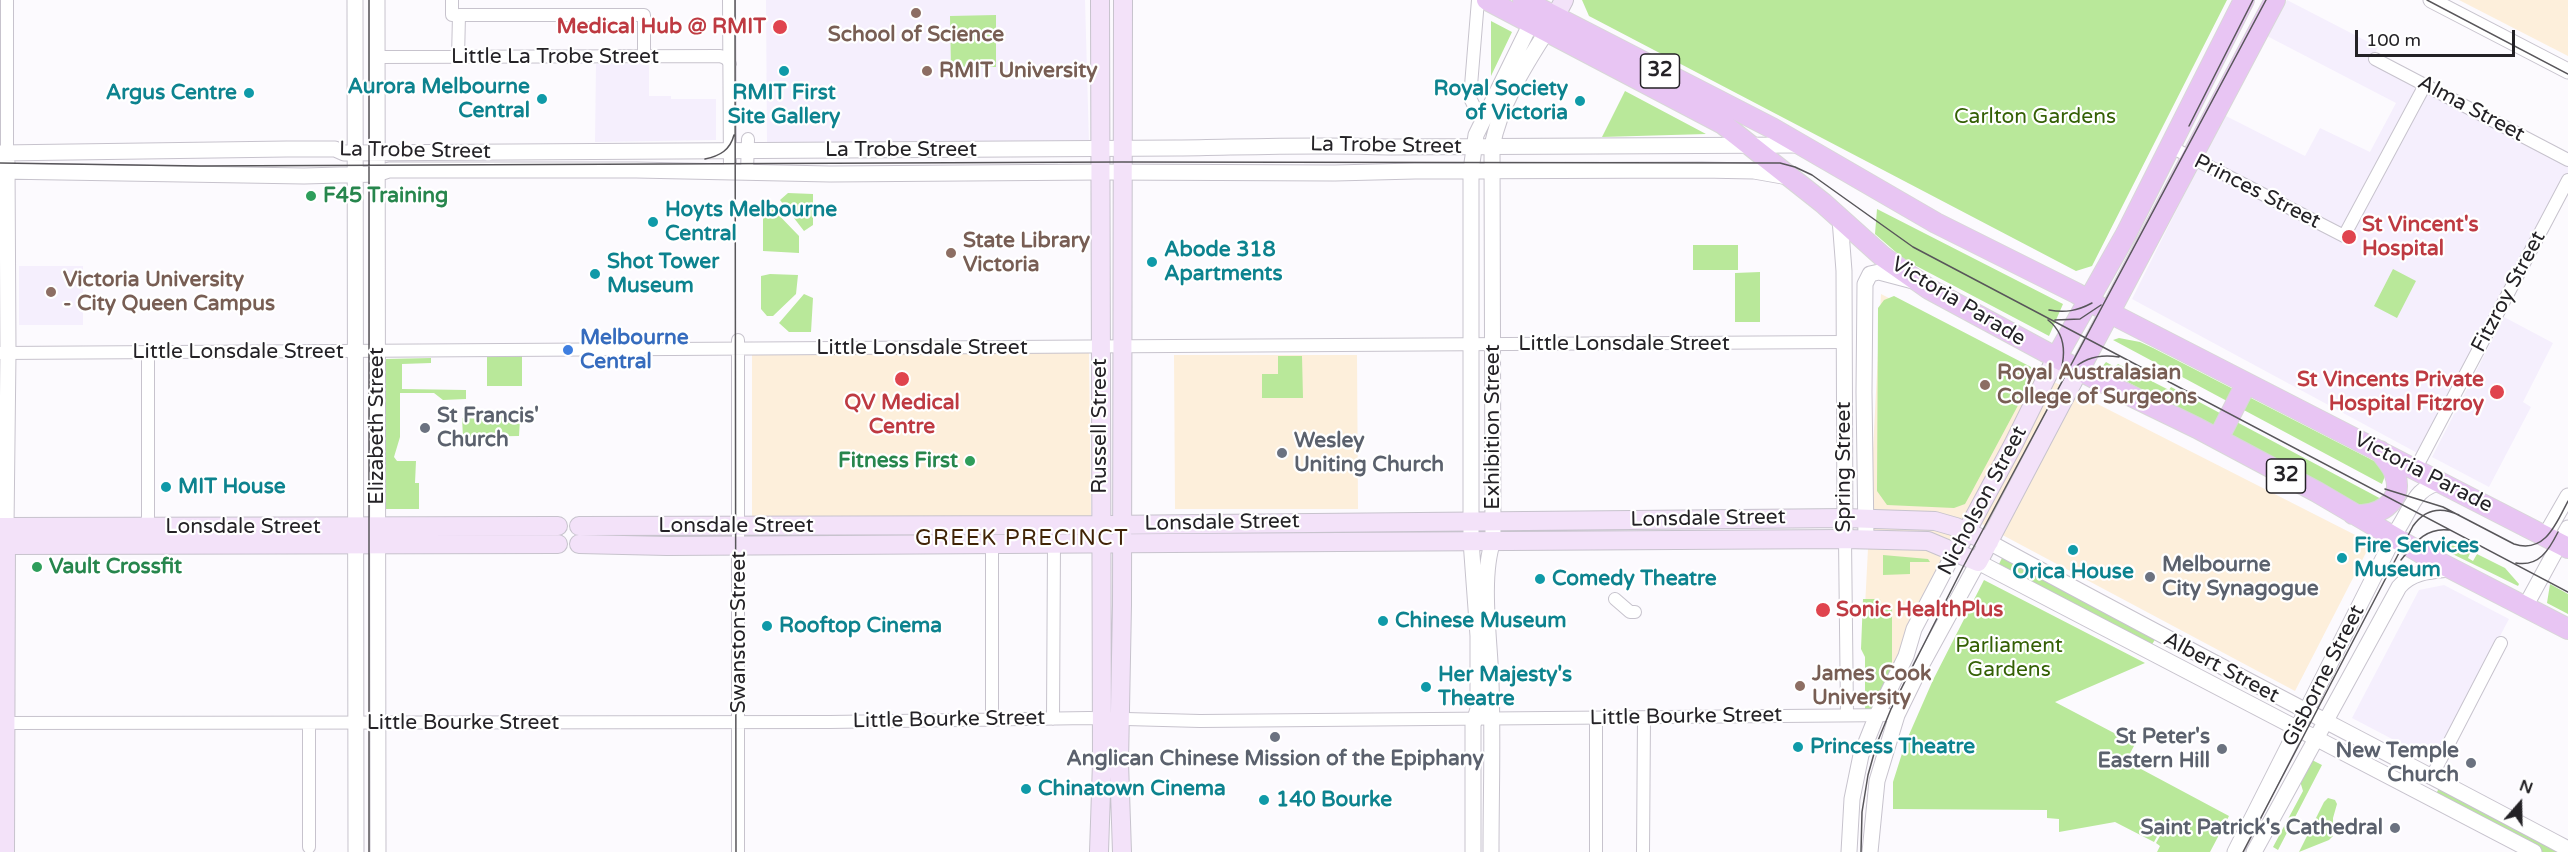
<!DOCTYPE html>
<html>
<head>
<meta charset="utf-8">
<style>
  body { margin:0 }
  #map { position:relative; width:2568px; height:852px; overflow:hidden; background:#fcfafe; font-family:"Varela Round",sans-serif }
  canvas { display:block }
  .north { position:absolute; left:2490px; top:774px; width:60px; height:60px; -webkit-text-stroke:4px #fff; paint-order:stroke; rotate:20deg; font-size:16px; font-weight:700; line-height:24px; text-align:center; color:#242226 }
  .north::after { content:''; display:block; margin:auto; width:21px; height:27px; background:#242226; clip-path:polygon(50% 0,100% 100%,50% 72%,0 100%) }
  .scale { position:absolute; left:2355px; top:30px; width:160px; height:27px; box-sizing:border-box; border:3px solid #242226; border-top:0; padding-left:8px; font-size:18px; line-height:21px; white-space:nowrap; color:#242226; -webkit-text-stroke:4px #fff; paint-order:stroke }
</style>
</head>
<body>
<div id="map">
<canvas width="2568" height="852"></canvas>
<div class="north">N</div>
<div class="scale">100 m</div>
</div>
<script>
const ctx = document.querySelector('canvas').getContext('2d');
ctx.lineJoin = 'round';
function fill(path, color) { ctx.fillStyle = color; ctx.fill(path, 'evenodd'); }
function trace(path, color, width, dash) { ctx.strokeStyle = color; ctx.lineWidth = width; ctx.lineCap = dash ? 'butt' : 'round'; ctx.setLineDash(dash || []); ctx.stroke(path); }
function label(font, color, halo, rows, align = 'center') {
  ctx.font = font + ' "Varela Round",sans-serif'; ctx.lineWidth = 4.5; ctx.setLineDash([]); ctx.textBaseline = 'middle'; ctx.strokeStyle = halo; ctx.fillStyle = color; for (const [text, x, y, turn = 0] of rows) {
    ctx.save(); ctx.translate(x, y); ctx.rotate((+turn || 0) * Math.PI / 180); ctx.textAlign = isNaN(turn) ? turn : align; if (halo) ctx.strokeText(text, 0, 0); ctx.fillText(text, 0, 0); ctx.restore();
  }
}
fill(new Path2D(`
  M2460,0h108v56l-109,-56z
  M1881,294l490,249 -76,148 -330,-176 -93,195h-7v-103z
  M752,351l337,1 2,166h-339z
  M1174,355h183l1,154h-183z`), '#fdefdb');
fill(new Path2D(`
  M766,0h319l4,143 -322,3z
  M2287,0l91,47 -5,10 195,105v13l-147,280 -289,-156 92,-184 81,41 15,-28 50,24 26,-49 -129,-67z
  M596,64h53v32h22v3h45v41l-121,2z
  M19,266h64v59h-64z
  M2504,317l49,26 -30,59 8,5 -42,80 -57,-30z
  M2444,585l65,34 -75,142 -82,-43 67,-128z`), '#f5effd');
fill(new Path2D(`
  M1582,0h645l-135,266 -16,5 -487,-255z
  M996,15v52h-45l-1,-51z
  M1491,21l21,11 -21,44z
  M1625,91l81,43 -104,3z
  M788,193l25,1v31l-9,6 -24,-31z
  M771,207l28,29v17l-36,-2v-37z
  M1877,209l186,95 -14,32 -144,-76 -30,-26z
  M1693,245h45v25h-45z
  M2393,269l23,12 -19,37 -23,-12z
  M1760,272v50h-25v-49z
  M770,274l28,1 -2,19 -23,22h-6l-6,-7v-33z
  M804,294l9,4 -2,34h-22l-10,-9z
  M1894,296l137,71 -1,16 -60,112 -5,9 -11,4 -67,-3 -10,-14 1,-183 6,-8z
  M2119,338l21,4 13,6 227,116 6,9 -4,11 -269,-144z
  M522,356v30h-35v-29z
  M1278,356h24l1,42h-41v-24h16z
  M431,358v5l-29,1v25l64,1v9l-23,1 -9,-7h-34v44l-6,20 3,4h19l-1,22h4v26h-33l-1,-150z
  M2106,362l9,5 3,-3 51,26 2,-3 214,114 -22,7 -260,-139 -1,-2z
  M482,411h22v8h16l-1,17 -56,1 -1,-19 20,1z
  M2443,539l28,12 -3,7 5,3 4,-7 28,14 14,16 -1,2 -82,-40 -1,-3z
  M1883,555l45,4 2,3h-20v12l-27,1z
  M2003,556l153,82 -5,8 -152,-82z
  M1984,580l161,83 -90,39 80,42 -9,17 103,55 -19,36h-53l3,-6 -4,-3 5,-9 -2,-1 -5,9 -39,-20 -56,10v-13l-12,-1v-8l-154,-1v-27l12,-38 28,-64z
  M2550,584l18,10v20l-21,-11z
  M1863,599h17l1,8 11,1v60l-20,42 -7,1v-54l-4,-8z
  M2312,760l10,5 -44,85 -5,-3 30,-56 -3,-10z
  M2439,788l120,64h-18l-106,-56z
  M2328,798l7,2 2,4 -4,14v18l-4,4 -30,12 25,-50z`), '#b9e89a');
const minor = new Path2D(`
  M729,0l1,173
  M1478,0l-8,98 5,10 10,8
  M452,15v-15
  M376,57l344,-1 6,2 4,6
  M458,58l1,-43h185v42
  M2375,59l193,101
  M2171,147l173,89 81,-151
  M7,153v-153
  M747,173l1,-34
  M738,340v512
  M0,353l1843,-11
  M2416,468l152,-288
  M146,527l2,-10v-165
  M1845,539l2,176
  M992,543v177
  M1615,599l15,13h5
  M1053,719l1,-176
  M0,723l830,-1 259,-4 111,3 697,-6
  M2432,776l69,-133
  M309,847v-124
  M1596,852v-134
  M1643,852l1,-134`);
const tertiary = new Path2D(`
  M355,0l1,852
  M377,0l1,852
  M2431,0l137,71
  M0,153l287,-4h48l9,4 833,-5c71,-1 141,-4 212,-1l413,-2
  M0,171l304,5 73,-2 12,-4h247l194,4 271,-2 234,1 80,-2 286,-1 53,1 34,6
  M1840,219l4,52 1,268
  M6,527l2,-174 -1,-191
  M2545,536l23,-40
  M1866,539l-2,-147 1,-108 5,-10 9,-2 34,9
  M1989,542c192,105 386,204 579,307
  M2525,607l43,-79
  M1473,852v-127l5,-16v-73l-7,-95v-371l5,-35 55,-112
  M1491,852c0,-57 2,-113 0,-170 -1,-40 -11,-104 2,-141l-1,-394c7,-40 33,-82 55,-116
  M1849,852l3,-53 9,-44 16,-40 29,-59 8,-27 41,-78
  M1870,852l7,-71 20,-66 24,-49 57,-104 556,290
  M2235,852l164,-325c14,-22 16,-40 44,-45
  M2254,852l145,-265c13,-16 33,-16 52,-18`);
const secondary = new Path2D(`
  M1548,30l16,-30
  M579,526l521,-1 745,-7 90,3 21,6 33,15
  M0,527l558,-1
  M1961,542l53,-99 42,-85
  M579,544l88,2 1178,-7 83,2 50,21 101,-192
  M0,545l558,-1
  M5,852l1,-317
  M1099,852l3,-90 -2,-762
  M1122,852l-3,-90 3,-157 1,-605`);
const primary = new Path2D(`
  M1487,0l236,124 100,79 59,53 47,33 165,89 103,50 120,64 104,61 147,76
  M1523,0l249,128 164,95 140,70 34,20 458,235
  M2056,358l70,-124 118,-234
  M2079,370l196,-370
  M2218,439l28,-55
  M2353,514c23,5 52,-12 42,-39 -2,-9 -10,-16 -15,-24`);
trace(minor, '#c7c3cd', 14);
trace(tertiary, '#c7c3cd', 17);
trace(secondary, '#c7c3cd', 20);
trace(primary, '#d8d7d8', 22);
trace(minor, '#fff', 12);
trace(tertiary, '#fff', 15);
trace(secondary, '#f3e2f9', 18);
trace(primary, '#e8c5f3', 20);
trace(new Path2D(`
  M369,0v852
  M735,0l1,852
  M2427,0l141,74
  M2189,126l64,-126
  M705,159c15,-3 25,-9 29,-24
  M0,163l200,3 922,-4 658,1 15,4 17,8 101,72 655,345
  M2049,310c16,3 28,1 43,-7
  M2048,320c18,14 18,36 11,57
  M2055,320l25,-1 21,-14
  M2072,370c13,-13 29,-16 47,-13
  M2385,489l58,18 71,37c31,10 42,-20 54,-43
  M2401,560c13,-16 24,-33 48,-30
  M2516,563c23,4 33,-13 42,-31
  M1861,852l1,-40 6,-37 9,-32 14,-34 72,-142 303,-567
  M2243,852l170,-326c12,-17 27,-20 46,-11`), '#58565a', 1.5);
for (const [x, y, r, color] of [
  [916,13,6,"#8d6e63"],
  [780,27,8,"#e0444e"],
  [784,71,6,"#0f9aa8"],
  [927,71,6,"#8d6e63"],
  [249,93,6,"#0f9aa8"],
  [542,99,6,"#0f9aa8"],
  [1580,101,6,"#0f9aa8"],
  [311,196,6,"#2e9e5b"],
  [653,222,6,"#0f9aa8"],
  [2349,237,8,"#e0444e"],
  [951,253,6,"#8d6e63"],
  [1152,262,6,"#0f9aa8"],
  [595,274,6,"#0f9aa8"],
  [51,292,6,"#8d6e63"],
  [568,350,6,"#3f7fe0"],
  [902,379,8,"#e0444e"],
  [1985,385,6,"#8d6e63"],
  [2497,392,8,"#e0444e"],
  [425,428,6,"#6b7280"],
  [1282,453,6,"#6b7280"],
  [970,461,6,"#2e9e5b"],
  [166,487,6,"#0f9aa8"],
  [2073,550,6,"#0f9aa8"],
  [2342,558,6,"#0f9aa8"],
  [37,567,6,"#2e9e5b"],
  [2150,577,6,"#6b7280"],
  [1540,579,6,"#0f9aa8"],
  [1823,610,8,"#e0444e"],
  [1383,621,6,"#0f9aa8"],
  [767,626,6,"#0f9aa8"],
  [1800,686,6,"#8d6e63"],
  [1426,687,6,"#0f9aa8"],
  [1275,737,6,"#6b7280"],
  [1798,747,6,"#0f9aa8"],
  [2222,749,6,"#6b7280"],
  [2471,763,6,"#6b7280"],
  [1026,789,6,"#0f9aa8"],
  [1264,800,6,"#0f9aa8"],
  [2395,828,6,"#6b7280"]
]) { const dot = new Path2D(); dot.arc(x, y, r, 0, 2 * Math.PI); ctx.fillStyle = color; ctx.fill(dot); trace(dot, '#fff', 2); }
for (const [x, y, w] of [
  [1660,71,39],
  [2286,476,39]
]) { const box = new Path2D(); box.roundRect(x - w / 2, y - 17, w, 34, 4.5); ctx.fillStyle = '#fff'; ctx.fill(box); trace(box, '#242226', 1.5); }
label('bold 20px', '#242226', null, [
  ["32",1660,71],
  ["32",2286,476]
]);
label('bold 21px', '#be3a42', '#fff', [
  ["Medical Hub @ RMIT",766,27],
  ["St Vincent's",2362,225,"left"],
  ["Hospital",2362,249,"left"],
  ["St Vincents Private",2484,380],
  ["Hospital Fitzroy",2484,404],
  ["QV Medical",902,403,"center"],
  ["Centre",902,427,"center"],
  ["Sonic HealthPlus",1836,610,"left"]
], 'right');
label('bold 21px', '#785e54', '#fff', [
  ["School of Science",916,35,"center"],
  ["RMIT University",939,71],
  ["State Library",963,241],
  ["Victoria",963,265],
  ["Victoria University",63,280],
  ["- City Queen Campus",63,304],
  ["Royal Australasian",1997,373],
  ["College of Surgeons",1997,397],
  ["James Cook",1812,674],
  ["University",1812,698]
], 'left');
label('21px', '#242226', '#fff', [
  ["Little La Trobe Street",555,57],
  ["Alma Street",2471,109,28],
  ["La Trobe Street",1386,146,1],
  ["La Trobe Street",901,150],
  ["La Trobe Street",415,151,1],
  ["Princes Street",2257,192,27],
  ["Fitzroy Street",2509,292,-62],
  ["Victoria Parade",1958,302,31],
  ["Little Lonsdale Street",1624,344],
  ["Little Lonsdale Street",922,348],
  ["Little Lonsdale Street",238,352],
  ["Elizabeth Street",377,426,-90],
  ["Russell Street",1100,426,-90],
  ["Exhibition Street",1493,427,-90],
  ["Spring Street",1844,467,-90],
  ["Victoria Parade",2423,473,27],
  ["Nicholson Street",1983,501,-62],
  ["Lonsdale Street",1708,519,-1],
  ["Lonsdale Street",1222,523,-1],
  ["Lonsdale Street",736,526],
  ["Lonsdale Street",243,527],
  ["Swanston Street",739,632,-90],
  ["Albert Street",2221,668,28],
  ["Gisborne Street",2324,676,-63],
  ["Little Bourke Street",1686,717,-1],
  ["Little Bourke Street",949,720,-1],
  ["Little Bourke Street",463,723]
]);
label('bold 21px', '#0d838f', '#fff', [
  ["Aurora Melbourne",530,87,"right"],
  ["Central",530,111,"right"],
  ["Royal Society",1568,89,"right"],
  ["of Victoria",1568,113,"right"],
  ["Argus Centre",237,93,"right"],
  ["RMIT First",784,93,"center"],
  ["Site Gallery",784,117,"center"],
  ["Hoyts Melbourne",665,210],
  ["Central",665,234],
  ["Abode 318",1164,250],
  ["Apartments",1164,274],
  ["Shot Tower",607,262],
  ["Museum",607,286],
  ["MIT House",178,487],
  ["Fire Services",2354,546],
  ["Museum",2354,570],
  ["Orica House",2073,572,"center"],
  ["Comedy Theatre",1552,579],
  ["Chinese Museum",1395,621],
  ["Rooftop Cinema",779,626],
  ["Her Majesty's",1438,675],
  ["Theatre",1438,699],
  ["Princess Theatre",1810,747],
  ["Chinatown Cinema",1038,789],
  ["140 Bourke",1276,800]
], 'left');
label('21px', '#346005', '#fff', [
  ["Carlton Gardens",2035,117],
  ["Parliament",2009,646],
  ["Gardens",2009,670]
]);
label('bold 21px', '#27864d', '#fff', [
  ["F45 Training",323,196],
  ["Fitness First",958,461,"right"],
  ["Vault Crossfit",49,567]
], 'left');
label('bold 21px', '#366cbe', '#fff', [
  ["Melbourne",580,338],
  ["Central",580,362]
], 'left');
label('bold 21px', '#5b616d', '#fff', [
  ["St Francis'",437,416],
  ["Church",437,440],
  ["Wesley",1294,441],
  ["Uniting Church",1294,465],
  ["Melbourne",2162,565],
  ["City Synagogue",2162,589],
  ["St Peter's",2210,737,"right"],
  ["Eastern Hill",2210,761,"right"],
  ["New Temple",2459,751,"right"],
  ["Church",2459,775,"right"],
  ["Anglican Chinese Mission of the Epiphany",1275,759,"center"],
  ["Saint Patrick's Cathedral",2383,828,"right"]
], 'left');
ctx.letterSpacing = '1.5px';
label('22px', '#412407', '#fff', [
  ["GREEK PRECINCT",1022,539]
]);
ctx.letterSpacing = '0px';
</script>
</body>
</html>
